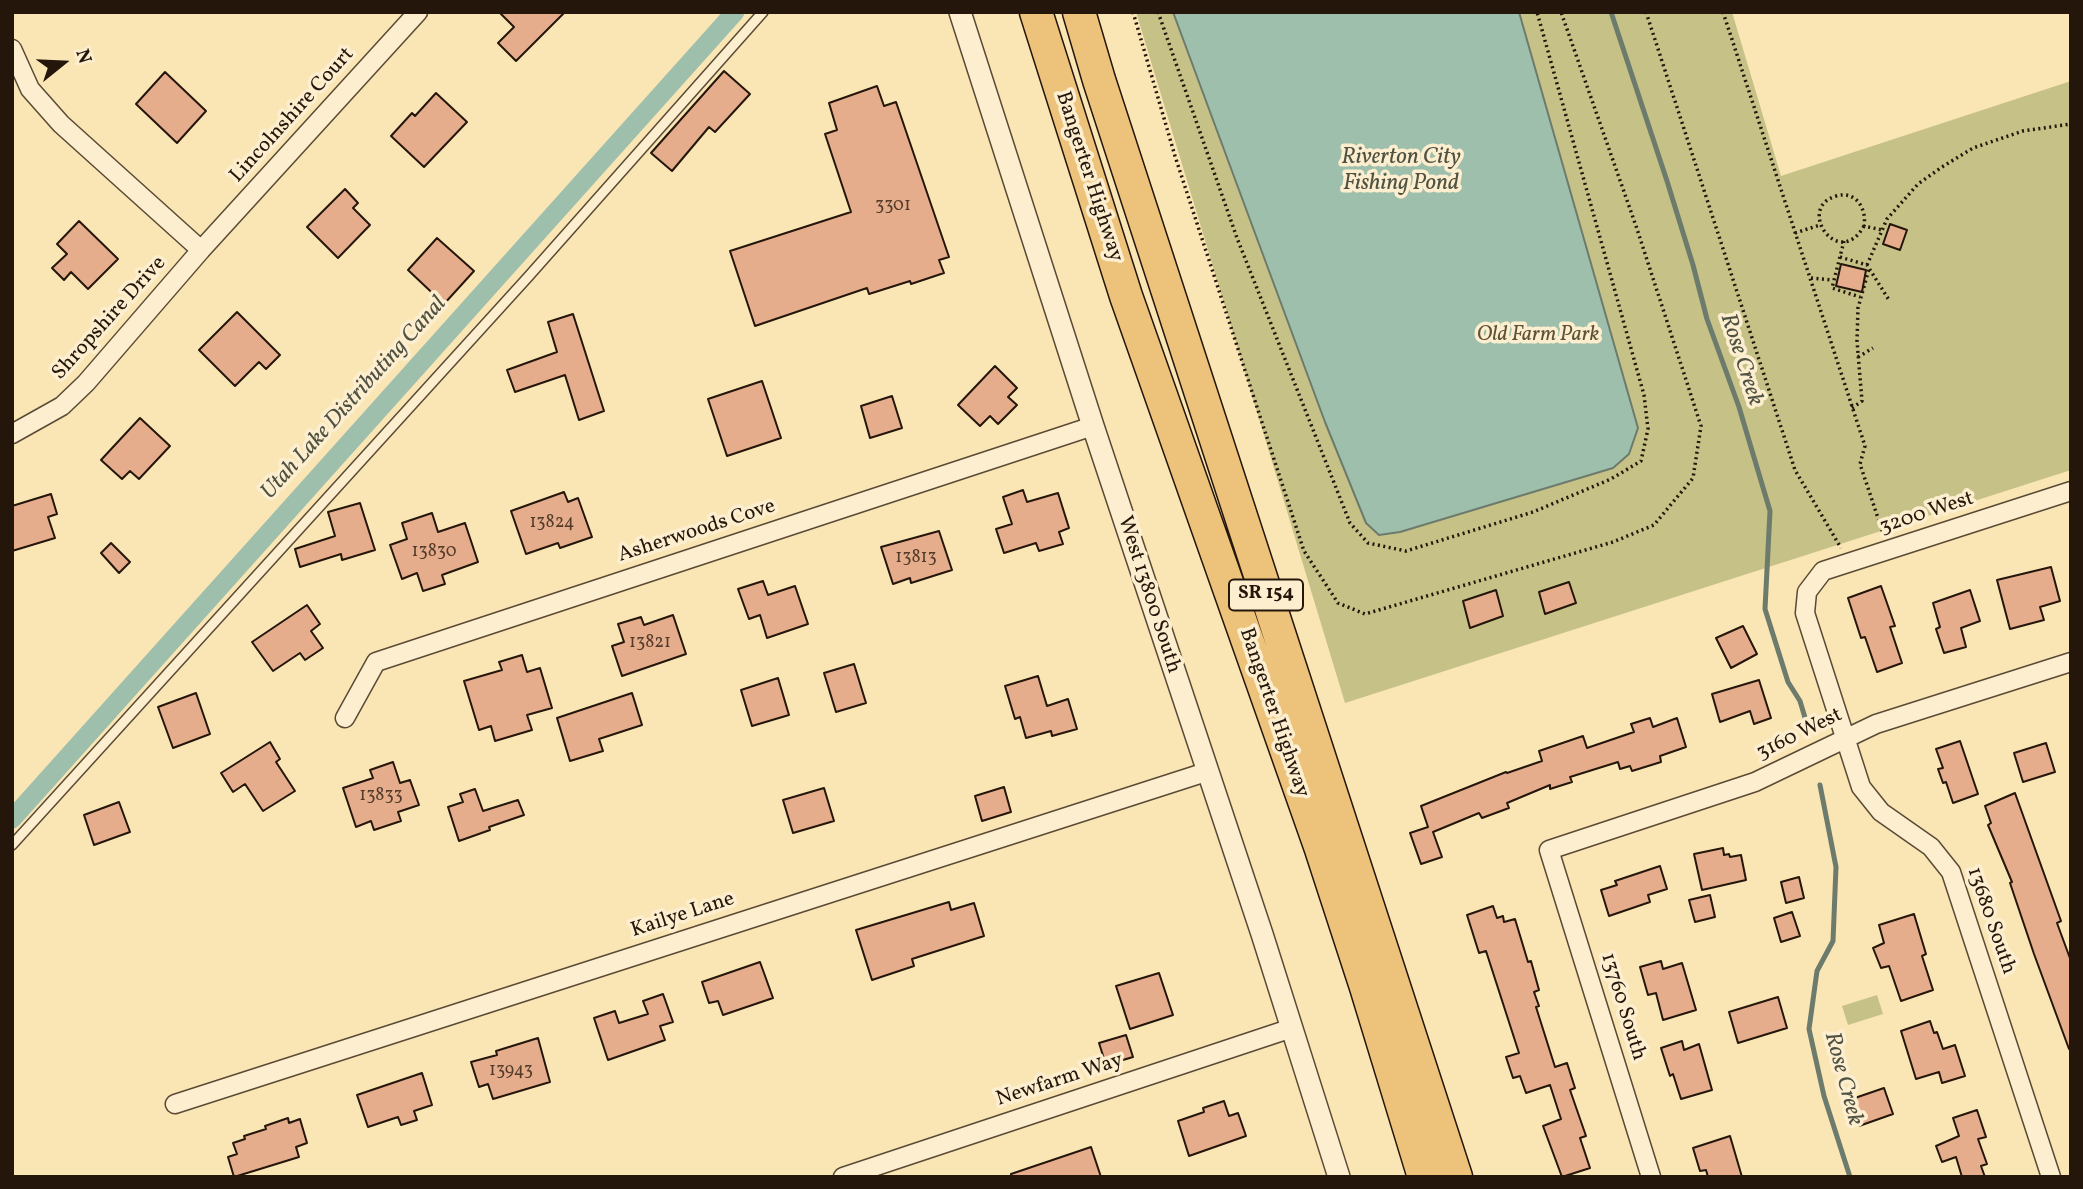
<!DOCTYPE html>
<html>
<head>
<meta charset="utf-8">
<style>
  body { margin:0 }
  #map { position:relative; width:2083px; height:1189px; overflow:hidden; background:#fae5b4; font-family:Vollkorn,serif }
  canvas { display:block }
  .frame { position:absolute; inset:0; border:14px solid #24160b; pointer-events:none }
  .north { position:absolute; left:28px; top:28px; width:70px; height:70px; -webkit-text-stroke:5px #fceece; paint-order:stroke; rotate:72deg; font-size:19px; font-weight:700; line-height:28px; text-align:center; color:#24160b }
  .north::after { content:''; display:block; margin:auto; width:24px; height:32px; background:#24160b; clip-path:polygon(50% 0,100% 100%,50% 72%,0 100%) }
</style>
</head>
<body>
<div id="map">
<canvas width="2083" height="1189"></canvas>
<div class="frame"></div>
<div class="north">N</div>
</div>
<script>
const ctx = document.querySelector('canvas').getContext('2d');
ctx.lineJoin = 'round';
function fill(path, color) { ctx.fillStyle = color; ctx.fill(path, 'evenodd'); }
function trace(path, color, width, dash) { ctx.strokeStyle = color; ctx.lineWidth = width; ctx.lineCap = dash ? 'butt' : 'round'; ctx.setLineDash(dash || []); ctx.stroke(path); }
function label(font, color, halo, rows, align = 'center') {
  ctx.font = font + ' Vollkorn,serif'; ctx.lineWidth = 7; ctx.setLineDash([]); ctx.textBaseline = 'middle'; ctx.strokeStyle = halo; ctx.fillStyle = color; for (const [text, x, y, turn = 0] of rows) {
    ctx.save(); ctx.translate(x, y); ctx.rotate((+turn || 0) * Math.PI / 180); ctx.textAlign = isNaN(turn) ? turn : align; if (halo) ctx.strokeText(text, 0, 0); ctx.fillText(text, 0, 0); ctx.restore();
  }
}
fill(new Path2D(`
  M1136,12h596l49,164 290,-95v389l-726,233z
  M1877,995l6,19 -35,11 -6,-19z`), '#c6c287');
const water = new Path2D(`
  M1173,12h346l119,416 -9,26 -16,14 -213,64 -21,3 -13,-12 -41,-101z`);
fill(water, '#9ebfac');
trace(water, '#6d7b6c', 2);
trace(new Path2D(`
  M1611,12l56,169 26,84 14,54 32,88 31,104 -5,98 23,73 12,19 6,20
  M1820,785l16,82 -3,74 -16,30 -8,58 15,67 26,81`), '#6d7b6c', 5);
trace(new Path2D(`
  M12,819l723,-807`), '#9ebfac', 19);
const building = new Path2D(`
  M499,12h66l-49,49 -18,-18 16,-16z
  M724,71l26,23 -35,38 -6,-5 -37,44 -21,-18z
  M165,72l41,39 -29,32 -41,-39z
  M877,86l7,20 12,-4 53,155 -10,3 5,13 -33,11 -1,-3 -41,13 -2,-6 -112,38 -25,-75 121,-39 -26,-78 12,-4 -8,-27z
  M436,93l31,29 -43,45 -33,-31 21,-23 3,3z
  M345,189l13,14 -5,5 17,17 -32,33 -31,-31z
  M79,221l39,38 -30,30 -17,-17 -7,8 -12,-12 15,-14 -10,-10z
  M1890,224l17,6 -7,20 -17,-6z
  M437,238l37,33 -30,33 -36,-34z
  M1841,264l25,6 -4,22 -26,-6z
  M237,312l43,43 -14,14 -7,-7 -24,24 -36,-36z
  M573,314l31,97 -25,9 -14,-45 -50,17 -8,-22 50,-18 -9,-30z
  M995,366l22,22 -9,9 9,8 -19,19 -8,-8 -10,10 -22,-21z
  M762,381l19,57 -54,18 -19,-57z
  M892,396l10,32 -32,10 -9,-32z
  M140,418l30,28 -31,33 -9,-8 -8,8 -21,-19z
  M1023,490l4,12 31,-9 11,35 -10,4 4,12 -24,7 -3,-8 -32,10 -8,-24 16,-5 -9,-27z
  M564,492l4,10 10,-4 14,39 -32,11 -2,-5 -32,11 -15,-43z
  M51,494l6,20 -9,3 7,21 -43,13v-45z
  M360,503l15,47 -33,10 -1,-6 -41,13 -5,-18 40,-13 -7,-24z
  M432,513l6,19 27,-9 13,39 -36,13 3,9 -22,7 -6,-18 -15,6 -12,-34 17,-6 -5,-16z
  M939,531l13,39 -41,13 -1,-5 -17,6 -12,-37z
  M111,543l19,19 -11,11 -18,-20z
  M2051,567l9,34 -20,6 4,13 -34,9 -13,-49z
  M763,581l5,14 27,-9 13,38 -41,14 -7,-23 -11,4 -11,-30z
  M1569,582l7,21 -31,11 -6,-22z
  M1881,586l14,40 -5,1 12,36 -25,9 -12,-35 -4,1 -13,-40z
  M1496,590l7,26 -33,12 -7,-27z
  M1970,590l10,31 -19,7 5,19 -22,6 -8,-24 4,-2 -7,-24z
  M307,605l13,19 -9,7 12,17 -18,12 -5,-7 -27,18 -21,-29z
  M673,615l13,39 -64,22 -10,-30 12,-4 -6,-18 23,-7 3,8z
  M1743,626l14,28 -26,14 -15,-30z
  M522,655l5,17 13,-4 12,40 -25,7 5,15 -37,11 -4,-15 -12,4 -15,-49 38,-11 -3,-8z
  M854,664l12,39 -30,9 -12,-39z
  M1038,676l9,30 21,-7 9,30 -25,7 -1,-5 -25,7 -6,-21 -5,2 -10,-33z
  M778,678l11,37 -37,11 -11,-36z
  M1759,680l12,38 -17,6 -4,-13 -30,11 -8,-28z
  M196,693l14,41 -37,14 -15,-41z
  M632,693l10,32 -43,14 4,12 -33,10 -13,-43z
  M1650,718l3,9 24,-9 9,29 -26,9 1,6 -29,9 -2,-5 -10,3 -2,-7 -48,15 2,5 -22,7v-4l-43,18 2,5 -27,10 -3,-5 -46,19 9,25 -21,7 -11,-31 18,-6 -7,-21 85,-34 1,1 35,-12 -3,-10 44,-15 4,12 47,-16 -3,-8z
  M1960,741l18,53 -25,9 -7,-21 -3,1 -5,-14 5,-1 -7,-19z
  M270,742l10,17 -4,3 19,29 -32,20 -18,-27 -12,8 -12,-19z
  M2046,743l9,29 -32,10 -9,-29z
  M393,762l7,21 10,-3 9,25 -21,7 3,9 -27,9 -3,-9 -15,6 -13,-39 30,-10 -3,-8z
  M1004,787l7,25 -29,9 -7,-25z
  M824,788l10,33 -41,12 -10,-33z
  M475,789l8,22 35,-11 6,15 -35,12 1,3 -31,11 -11,-34 15,-5 -3,-8z
  M2015,793l46,128 -4,2 14,38v88h-2l-35,-95 -24,-71 2,-1 -24,-57 3,-2 -6,-17z
  M119,802l11,30 -36,13 -10,-30z
  M1723,848l1,7 5,-1 1,3 11,-2 5,25 -44,10 -8,-36z
  M1660,866l7,23 -19,6 2,7 -41,14 -8,-26 16,-5 -2,-4z
  M1799,877l5,21 -18,5 -5,-21z
  M1710,895l5,22 -20,5 -6,-22z
  M949,902l2,8 23,-7 10,33 -72,23 2,7 -42,14 -16,-50z
  M1493,906l4,12 6,-2 1,6 11,-3 13,43 3,-1 8,29 -5,2 5,14 -3,1 19,60 12,-4 8,25 -5,2 16,46 -6,2 10,30 -28,9 -19,-51 18,-7 -11,-34 -24,8 -6,-17 -7,2 -7,-21 13,-4 -33,-102 -7,2 -12,-38z
  M1792,912l8,24 -19,6 -7,-24z
  M1914,914l12,40 -4,2 11,34 -32,11 -12,-35 -8,2 -8,-20 11,-5 -5,-18z
  M1661,961l2,8 19,-6 14,47 -33,10 -7,-27 -8,2 -8,-28z
  M760,962l13,36 -50,17 -5,-14 -9,2 -7,-21z
  M1159,973l14,42 -43,14 -14,-43z
  M663,994l10,28 -13,4 5,14 -57,20 -14,-42 21,-7 4,12 29,-9 -5,-13z
  M1778,997l9,31 -49,15 -9,-31z
  M1930,1021l4,12 3,-1 6,17 12,-4 10,31 -23,7 -3,-11 -23,7 -15,-48z
  M1126,1035l7,22 -27,8 -7,-22z
  M538,1038l12,44 -57,17 -5,-15 -9,3 -8,-25 26,-7 -1,-4z
  M1682,1041l2,9 15,-6 13,46 -31,9 -8,-25 -3,2 -9,-28z
  M422,1073l10,32 -18,6 3,9 -16,5 -3,-8 -30,10 -11,-32z
  M1884,1088l9,26 -34,12 -7,-27z
  M1224,1101l5,15 9,-3 8,23 -57,20 -11,-35 26,-9 -1,-4z
  M1977,1110l9,27 -8,2 9,25 -6,2 4,11h-23l-6,-20 -14,5 -6,-16 23,-10 -6,-18z
  M288,1118l1,5 11,-4 7,24 -11,4 3,10 -65,20 -6,-20 9,-3 -4,-11 12,-4 -1,-3 22,-7 -1,-3z
  M1730,1136l12,41h-34l-2,-7 -6,1 -7,-23z
  M1091,1147l10,30h-90v-3z`);
fill(building, '#e6ad8c');
trace(building, '#24160b', 2);
const service = new Path2D(`
  M12,845l516,-568 235,-265`);
const minor = new Path2D(`
  M12,49l18,40 31,35 140,126
  M12,434l50,-28 24,-23 115,-133 217,-238
  M345,718l31,-56 717,-236
  M175,1104l1031,-332
  M843,1177l449,-149
  M1651,1177l-102,-327 206,-68 121,-58 195,-62
  M2051,1177l-100,-305 -20,-25 -50,-35 -20,-25 -56,-174 2,-21 16,-21 248,-80`);
const tertiary = new Path2D(`
  M960,12l133,414 169,508 77,243`);
const motorway = new Path2D(`
  M1036,12l90,284 195,553 45,138 58,190
  M1079,12l20,68 357,1097`);
trace(service, '#5a4a35', 12);
trace(minor, '#5a4a35', 21);
trace(tertiary, '#5a4a35', 24);
trace(motorway, '#24160b', 35);
trace(new Path2D(`
  M1133,12l42,144 129,395 34,52 27,11 248,-72 41,-17 39,-47 8,-52 -65,-200 -75,-214
  M1158,12l79,226 113,285 18,20 38,8 127,-39 78,-33 30,-18 7,-32 -4,-34 -107,-383
  M1646,12l149,458 46,78
  M1723,12l142,434 -5,18 23,69
  M1864,226c-25,45 -69,-18 -28,-30 20,-6 31,13 28,30l18,4
  M1795,233l25,-8
  M1844,241l-12,47 28,9
  M1840,257l27,8 22,35
  M1867,265l20,-46 31,-35 24,-17 31,-19 50,-17 48,-7
  M1811,278l22,2
  M1858,357l15,-9
  M1852,408l10,-7 -5,-60 1,-33 11,-39`), '#24160b', 3.5, [2, 3.5]);
trace(service, '#fceece', 9);
trace(minor, '#fceece', 18);
trace(tertiary, '#fceece', 21);
trace(motorway, '#edc27a', 32);
label('18px', '#543c2b', null, [
  ["3301",893,207],
  ["13824",552,524],
  ["13830",434,553],
  ["13813",916,559],
  ["13821",650,644],
  ["13833",381,797],
  ["13943",511,1072]
]);
for (const [x, y, w] of [
  [1266,595,74]
]) { const box = new Path2D(); box.roundRect(x - w / 2, y - 15.5, w, 31, 5); ctx.fillStyle = '#fceece'; ctx.fill(box); trace(box, '#24160b', 2); }
label('bold 19px', '#24160b', null, [
  ["SR 154",1266,595]
]);
label('21px', '#24160b', '#fceece', [
  ["Lincolnshire Court",293,116,-48],
  ["Bangerter Highway",1088,177,72],
  ["Shropshire Drive",110,319,-48],
  ["3200 West",1927,514,-18],
  ["Asherwoods Cove",697,532,-18],
  ["West 13800 South",1148,595,72],
  ["Bangerter Highway",1273,713,71],
  ["3160 West",1800,735,-26],
  ["Kailye Lane",683,916,-18],
  ["13680 South",1990,921,71],
  ["13760 South",1622,1007,73],
  ["Newfarm Way",1060,1081,-18]
]);
label('italic 21px', '#5d5236', '#fceece', [
  ["Old Farm Park",1538,336]
]);
label('italic 23px', '#4f5143', '#fceece', [
  ["Riverton City",1401,159],
  ["Fishing Pond",1401,185],
  ["Rose Creek",1740,360,72],
  ["Utah Lake Distributing Canal",355,399,-48],
  ["Rose Creek",1842,1079,75]
]);
</script>
</body>
</html>
